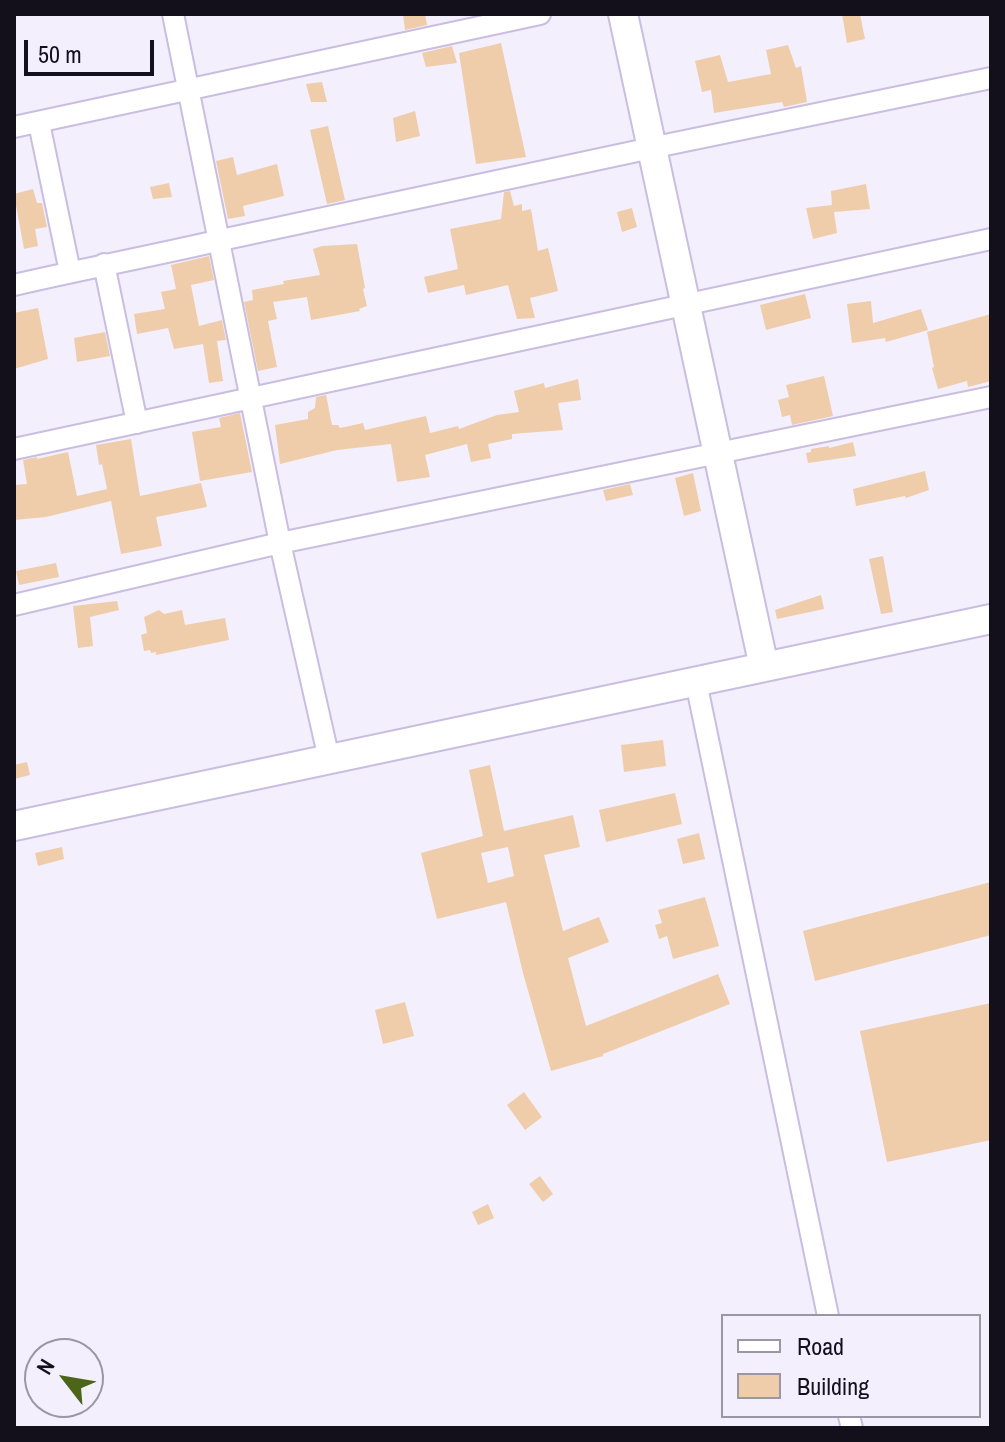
<!DOCTYPE html>
<html>
<head>
<meta charset="utf-8">
<style>
  body { margin:0 }
  #map { position:relative; width:1005px; height:1442px; overflow:hidden; background:#f3effd; font-family:"Archivo Narrow",sans-serif }
  canvas { display:block }
  .frame { position:absolute; inset:0; border:16px solid #14101b; pointer-events:none }
  .legend { position:absolute; left:721px; top:1314px; width:260px; height:104px; box-sizing:border-box; background:#f3effd; border:2px solid #9a96a3; margin:0; padding:10px 14px; list-style:none; font-size:24px; color:#14101b }
  .legend li { display:flex; align-items:center; gap:16px; height:40px }
  .legend b { width:40px; border:2px solid #9a96a3 }
  .north { position:absolute; left:24px; top:1338px; width:80px; height:80px; box-sizing:border-box; background:#f3effd; border:2px solid #9a96a3; border-radius:50%; rotate:301deg; font-size:22px; font-weight:700; line-height:32px; text-align:center; color:#14101b }
  .north::after { content:''; display:block; margin:auto; width:28px; height:36px; background:#4b6619; clip-path:polygon(50% 0,100% 100%,50% 72%,0 100%) }
  .scale { position:absolute; left:24px; top:40px; width:130px; height:36px; box-sizing:border-box; border:4px solid #14101b; border-top:0; padding-left:10px; font-size:24px; line-height:28px; white-space:nowrap; color:#14101b; -webkit-text-stroke:6px #f3effd; paint-order:stroke }
</style>
</head>
<body>
<div id="map">
<canvas width="1005" height="1442"></canvas>
<div class="frame"></div>
<ul class="legend">
<li><b style="height:10px;background:#fff"></b>Road</li>
<li><b style="height:22px;background:#efcdaa"></b>Building</li>
</ul>
<div class="north">N</div>
<div class="scale">50 m</div>
</div>
<script>
const ctx = document.querySelector('canvas').getContext('2d');
ctx.lineJoin = 'round';
function fill(path, color) { ctx.fillStyle = color; ctx.fill(path, 'evenodd'); }
function trace(path, color, width, dash) { ctx.strokeStyle = color; ctx.lineWidth = width; ctx.lineCap = dash ? 'butt' : 'round'; ctx.setLineDash(dash || []); ctx.stroke(path); }
fill(new Path2D(`
  M403,14h22l2,11 -22,5z
  M842,14h18l5,25 -18,4z
  M501,43l25,114 -50,7 -17,-111z
  M788,45l8,23 5,-2 6,36 -23,5 -2,-5 -68,11 -3,-23 -9,2 -7,-31 25,-6 8,27 43,-8 -5,-24z
  M452,46l5,17 -31,4 -4,-14z
  M322,82l5,20h-16l-5,-18z
  M415,111l5,25 -24,6 -3,-24z
  M328,126l17,74 -18,4 -17,-74z
  M233,157l4,18 40,-11 7,32 -41,10 2,10 -17,3 -12,-58z
  M169,183l3,14 -19,2 -3,-12z
  M866,184l4,25 -36,3 3,21 -24,6 -7,-31 26,-3 -1,-14z
  M33,189l4,14h5l5,24 -12,2 3,17 -14,3 -10,-55z
  M510,191l4,15 8,-2v7l9,-2 7,42 10,-3 10,43 -28,7 5,20 -18,1 -9,-34 -42,10 -2,-10 -36,8 -4,-16 34,-8 -8,-40 51,-10 3,-27z
  M632,208l5,19 -15,5 -5,-20z
  M357,244l8,44 -2,1 4,17 -8,3 1,2 -49,9 -4,-23 -34,5 4,17 -9,2 9,46 -19,4 -14,-69 9,-2 -1,-10 32,-6 -1,-3 37,-6 -7,-26 9,-3z
  M209,256l5,24 -23,5 8,41 23,-6 4,20 -9,1 6,40 -14,2 -6,-39 -29,5 -6,-21 -31,6 -3,-20 31,-5 -4,-17 15,-3 -5,-24z
  M805,294l6,24 -45,12 -6,-25z
  M871,301l2,22 48,-14 7,21 -42,12 -1,-4 -33,5 -5,-39z
  M38,308l10,51 -34,10v-56z
  M991,314v67l-23,6 -1,-6 -29,8 -6,-21 2,-1 -7,-35z
  M105,332l5,24 -33,6 -3,-24z
  M824,376l9,40 -41,9 -2,-10 -8,2 -4,-17 11,-3 -3,-12z
  M578,379l3,21 -23,3 5,27 -51,4v5l-24,5 3,14 -20,4 -4,-18 -42,11 5,22 -33,5 -6,-38 -54,6 -57,14 -5,-39 33,-6v-7l7,-4 1,-11 10,-2 6,30h6l2,3 23,-5 2,7 61,-14 4,17 28,-7 1,3 38,-14 22,-3 -5,-21 30,-8 1,5z
  M240,413l12,59 -52,9 -8,-49 29,-5 -2,-9z
  M131,439l9,57 61,-13 6,24 -51,10 6,29 -41,8 -10,-53 -65,16 -32,3v-35l13,-1 -4,-24 14,-3v2l31,-7 9,44 30,-7 -5,-25 -3,1 -3,-20z
  M853,442l3,14 -48,7 -2,-10 5,-1v-3l18,-3v2z
  M925,471l4,19 -23,8 -1,-2 -49,10 -3,-17z
  M693,473l8,38 -17,5 -9,-38z
  M630,484l3,11 -27,6 -3,-11z
  M883,556l10,56 -12,2 -12,-55z
  M56,563l3,14 -40,8 -3,-14z
  M821,595l3,14 -47,10 -2,-9z
  M117,601l2,9 -29,7 3,29 -15,2 -5,-42z
  M159,610l5,4 18,-4 3,15 40,-7 4,22 -73,15v-3l-5,1 -1,-3 -6,1 -3,-16 6,-2 -3,-16z
  M663,740l3,26 -42,6 -3,-27z
  M27,762l3,13 -16,4v-14z
  M490,765l14,66 69,-16 7,32 -36,8 19,76 36,-14 10,25 -41,16 18,68 132,-52 12,30 -127,50v2l-52,15 -28,-98 -17,-71 -69,17 -16,-66 62,-17 -14,-66zM508,847l6,29 -26,7 -7,-30z
  M675,793l7,31 -76,18 -7,-32z
  M699,833l6,26 -22,5 -6,-25z
  M62,847l2,12 -26,7 -3,-13z
  M991,882v53l-176,46 -12,-50z
  M705,897l14,49 -46,13 -6,-23 -8,3 -4,-14 7,-2 -4,-13z
  M405,1002l9,34 -31,8 -8,-34z
  M991,1003v137l-104,22 -27,-131z
  M524,1092l18,25 -17,13 -18,-25z
  M540,1176l13,18 -10,8 -14,-18z
  M488,1204l6,14 -16,7 -6,-13z`), '#efcdaa');
const street = new Path2D(`
  M173,14l107,529 49,216
  M39,123l31,149
  M14,127l526,-113
  M104,264l33,159
  M14,285c69,-16 138,-29 207,-45 256,-56 513,-110 770,-162
  M14,449c326,-70 651,-143 977,-210
  M14,605l266,-62 711,-146
  M696,682l132,634
  M849,1416l3,12`);
const secondary = new Path2D(`
  M623,14l141,653
  M14,826l977,-207`);
trace(street, '#cabee0', 24);
trace(secondary, '#cabee0', 32);
trace(street, '#fff', 20);
trace(secondary, '#fff', 28);
</script>
</body>
</html>
